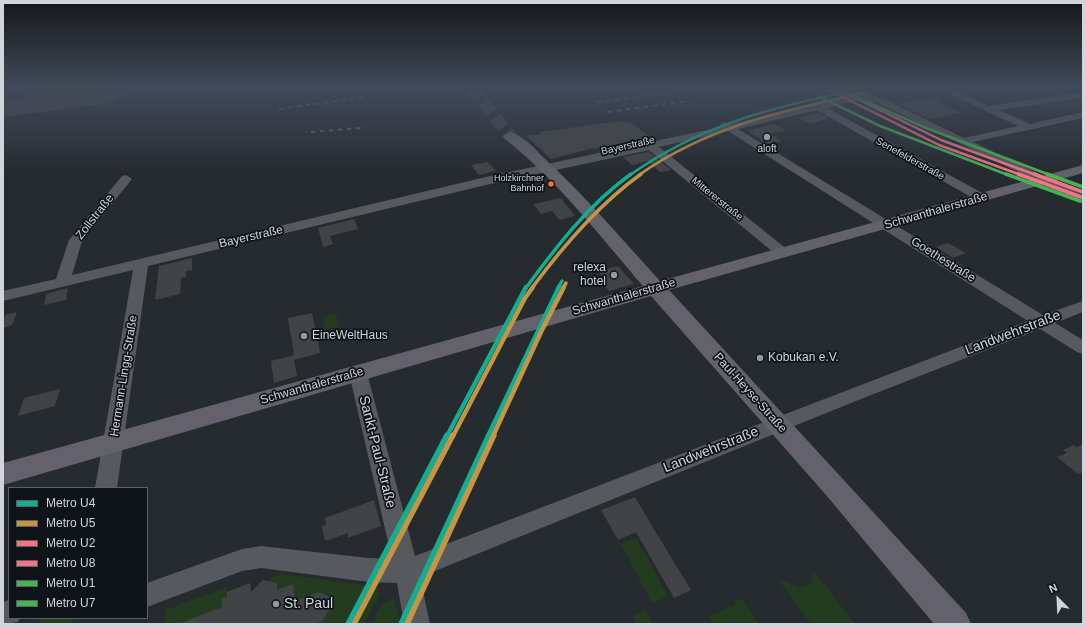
<!DOCTYPE html>
<html>
<head>
<meta charset="utf-8">
<style>
  body { margin:0 }
  #map { position:relative; width:1086px; height:627px; overflow:hidden; background:#262b30; font-family:Arial,sans-serif }
  canvas { display:block }
  .frame { position:absolute; inset:0; border:4px solid #cfd5db; pointer-events:none }
  .legend { position:absolute; left:8px; top:487px; width:140px; height:132px; box-sizing:border-box; background:#0f1418; border:1px solid #5c6166; margin:0; padding:5px 7px; list-style:none; font-size:12px; color:#cfd5db }
  .legend li { display:flex; align-items:center; gap:8px; height:20px }
  .legend b { width:20px; border:1px solid #5c6166 }
  .north { position:absolute; left:1038px; top:579px; width:40px; height:40px; -webkit-text-stroke:3px #0f1418; paint-order:stroke; rotate:336deg; font-size:11px; font-weight:700; line-height:16px; text-align:center; color:#cfd5db }
  .north::after { content:''; display:block; margin:auto; width:14px; height:18px; background:#cfd5db; clip-path:polygon(50% 0,100% 100%,50% 72%,0 100%) }
</style>
</head>
<body>
<div id="map">
<canvas width="1086" height="627"></canvas>
<div class="frame"></div>
<ul class="legend">
<li><b style="height:5px;background:#13ae91"></b>Metro U4</li>
<li><b style="height:5px;background:#c69445"></b>Metro U5</li>
<li><b style="height:5px;background:#f47385"></b>Metro U2</li>
<li><b style="height:5px;background:#f47385"></b>Metro U8</li>
<li><b style="height:5px;background:#46b450"></b>Metro U1</li>
<li><b style="height:5px;background:#46b450"></b>Metro U7</li>
</ul>
<div class="north">N</div>
</div>
<script>
const ctx = document.querySelector('canvas').getContext('2d');
ctx.lineJoin = 'round';
function fill(path, color) { ctx.fillStyle = color; ctx.fill(path, 'evenodd'); }
function trace(path, color, width, dash) { ctx.strokeStyle = color; ctx.lineWidth = width; ctx.lineCap = dash ? 'butt' : 'round'; ctx.setLineDash(dash || []); ctx.stroke(path); }
function label(font, color, halo, rows, align = 'center') {
  ctx.font = font + ' Arial,sans-serif'; ctx.lineWidth = 3.5; ctx.setLineDash([]); ctx.textBaseline = 'middle'; ctx.strokeStyle = halo; ctx.fillStyle = color; for (const [text, x, y, turn = 0] of rows) {
    ctx.save(); ctx.translate(x, y); ctx.rotate((+turn || 0) * Math.PI / 180); ctx.textAlign = isNaN(turn) ? turn : align; if (halo) ctx.strokeText(text, 0, 0); ctx.fillText(text, 0, 0); ctx.restore();
  }
}
fill(new Path2D(`
  M336,314l3,12 -16,4 1,-14z
  M636,538l32,58 -16,7 -31,-59z
  M814,571l41,53h-44l-31,-42 2,-1 20,6 9,-4z
  M281,574l96,13 3,7 -16,30h-49l7,-3 9,-13 -2,-12 -11,-4 -23,9 -18,-11v-8l-8,3v-4l2,-3z
  M227,587v10l-5,2v12l-15,5v-3l-4,1v4l-15,6v-4l-4,1v3h-19l1,-14z
  M394,599l7,25h-29l10,-20z
  M736,599l7,1 16,24h-47l-4,-7 26,-12z
  M646,610l7,14h-16l-4,-8z
  M40,618h33l-1,6h-33z`), '#233c20');
fill(new Path2D(`
  M39,87h71v4l21,-1 -20,13 -108,14v-15l18,-2 11,-12z
  M932,98l29,15 -33,6 -30,-15z
  M819,113l10,5 -19,6 -11,-6z
  M612,122h17l22,15 -13,3 3,2 -29,7 -2,-2 -20,2 -39,10 -25,-23 16,-2 -2,-2z
  M774,124l12,6 -16,4 12,7 -13,3 -22,-13z
  M649,152l22,18 -11,2 -13,-11 -15,4 -9,-8z
  M488,162l8,9 -17,4 -8,-10z
  M561,198l14,18 -16,4 -7,-9 -11,3 -8,-10z
  M354,219l4,10 -28,7 3,8 -10,3 -5,-19z
  M948,243l18,10 -13,5 -17,-11z
  M192,258v12l-6,1v6l-5,1 -1,16 -25,6 4,-34z
  M618,266l16,18 -25,7 -9,-11 4,-1 -6,-8z
  M68,288l-2,12 -22,5 2,-11z
  M17,312l-5,13 -9,3 2,-13z
  M312,313l8,40 -26,7 3,16 -23,7 -3,-22 23,-6 -6,-37z
  M60,389l-5,17 -37,10 6,-18z
  M1083,444v28l-5,2 -21,-17 10,-4 -4,-3 11,-5 3,2z
  M635,497l17,29 39,64 -17,8 -38,-66 -18,8 -17,-30z
  M374,500l7,26 -33,12v-5l-23,8 -3,-15 4,-1 -1,-7z
  M263,580l14,3v7l16,-6 2,17 23,-9 11,4 2,12 -9,13 -7,3h-136l43,-17v-9l5,-1v-5l23,-9 1,9z`), '#424344');
trace(new Path2D(`
  M472,87l38,49`), '#3f444a', 13, [13, 6]);
fill(new Path2D(`
  M819,87h12l21,5 13,1 21,7 78,38 54,-12 -83,-39h12l42,19 94,-14v6l-84,12 31,14 53,-12v6l-110,24 110,53v9l-203,-100c-22,-6 -33,-1 -53,4l159,87 2,3 -2,3h-8l-161,-91 -79,19 305,186 40,-14v11l-28,11 28,17v14l-6,-2 -37,-23 -179,70 -441,178 10,47h-26l-7,-41 -28,-1 -108,-14 -19,3 -95,36v-24l95,-34 19,-3 108,12 23,1 -43,-186 3,-5 6,-2 6,2 3,5 48,183 613,-235 -300,-190 -69,16 129,103 2,3 -2,3h-10l-129,-106 -163,35 -338,81 -31,222h-22l38,-218 -130,31v-10l53,-12 13,-39 53,-64 4,-1 6,4 -50,62 -10,34 414,-98 235,-50v-4l4,-1 6,2 116,-27 -21,-5z
  M9,600v18h11l-2,4 -15,2v-22z`), '#565a5e');
fill(new Path2D(`
  M510,132c13,3 25,17 34,26 41,38 78,81 116,123l423,-116v8l-414,117 297,323 5,11h-37l-108,-129 -175,-199 -648,189v-22l640,-177c-44,-51 -85,-105 -138,-147l-2,-3z`), '#63626c');
trace(new Path2D(`
  M249,91l27,-4
  M597,102l79,-10
  M279,109l86,-12
  M608,112l81,-11
  M311,132l50,-4`), '#616569', 2, [4.5, 4.5]);
trace(new Path2D(`
  M630,175c76,-54 148,-68 237,-88`), '#13ae91', 2.5);
trace(new Path2D(`
  M526,288c30,-41 63,-84 105,-114
  M558,288l4,-7`), '#13ae91', 3.5);
trace(new Path2D(`
  M447,436l79,-149
  M488,436l71,-149`), '#13ae91', 4.5);
trace(new Path2D(`
  M348,624l99,-189
  M401,624l88,-189`), '#13ae91', 5.5);
trace(new Path2D(`
  M639,175c69,-49 149,-66 230,-83`), '#c69445', 2.5);
trace(new Path2D(`
  M532,288c31,-42 66,-83 109,-114
  M563,288l3,-5`), '#c69445', 3.5);
trace(new Path2D(`
  M453,436l72,-138 8,-11
  M493,436l48,-104 23,-45`), '#c69445', 4.5);
trace(new Path2D(`
  M354,624l99,-189
  M407,624l87,-189`), '#c69445', 5.5);
trace(new Path2D(`
  M833,87l108,53 95,35`), '#f47385', 2.5);
trace(new Path2D(`
  M1034,174l49,18`), '#f47385', 3.5);
trace(new Path2D(`
  M831,91l108,54 82,30`), '#f47385', 2.5);
trace(new Path2D(`
  M1018,174l63,23`), '#f47385', 3.5);
trace(new Path2D(`
  M834,87l92,41 124,47`), '#46b450', 2.5);
trace(new Path2D(`
  M1047,174l36,13`), '#46b450', 3.5);
trace(new Path2D(`
  M818,96l62,30 128,49`), '#46b450', 2.5);
trace(new Path2D(`
  M1006,174l74,27`), '#46b450', 3.5);
const sky = ctx.createLinearGradient(0, 0, 0, 175);
sky.addColorStop(0, '#15181a');
sky.addColorStop(0.5, '#414a59');
sky.addColorStop(1, '#414a5900');
ctx.fillStyle = sky;
ctx.fillRect(0, 0, 1086, 175);
for (const [x, y, r, color] of [
  [767,137,4,"#949a9f"],
  [551,184,3.5,"#f57335"],
  [614,275,4,"#949a9f"],
  [304,336,4,"#949a9f"],
  [760,358,4,"#949a9f"],
  [276,604,4,"#949a9f"]
]) { const dot = new Path2D(); dot.arc(x, y, r, 0, 2 * Math.PI); ctx.fillStyle = color; ctx.fill(dot); trace(dot, '#0f1418', 1.5); }
label('9px', '#cfd5db', '#0f1418', [
  ["Holzkirchner",544,179],
  ["Bahnhof",544,189]
], 'right');
label('10px', '#cfd5db', '#0f1418', [
  ["Bayerstraße",628,146,-13],
  ["Senefelderstraße",910,159,29],
  ["Mittererstraße",717,199,39]
]);
label('10px', '#cfd5db', '#0f1418', [
  ["aloft",767,149]
]);
label('12px', '#cfd5db', '#0f1418', [
  ["Schwanthalerstraße",936,211,-16],
  ["Zollstraße",95,217,-52],
  ["Bayerstraße",251,237,-13],
  ["Goethestraße",943,260,32],
  ["Schwanthalerstraße",624,297,-16],
  ["Hermann-Lingg-Straße",124,376,-81],
  ["Schwanthalerstraße",312,386,-16],
  ["Paul-Heyse-Straße",750,393,48]
]);
label('12px', '#cfd5db', '#0f1418', [
  ["relexa",606,268,"right"],
  ["hotel",606,282,"right"],
  ["EineWeltHaus",312,336],
  ["Kobukan e.V.",768,358]
], 'left');
label('14px', '#cfd5db', '#0f1418', [
  ["Landwehrstraße",1013,333,-21],
  ["Landwehrstraße",711,450,-22],
  ["Sankt-Paul-Straße",377,452,76]
]);
label('14px', '#cfd5db', '#0f1418', [
  ["St. Paul",284,604]
], 'left');
</script>
</body>
</html>
